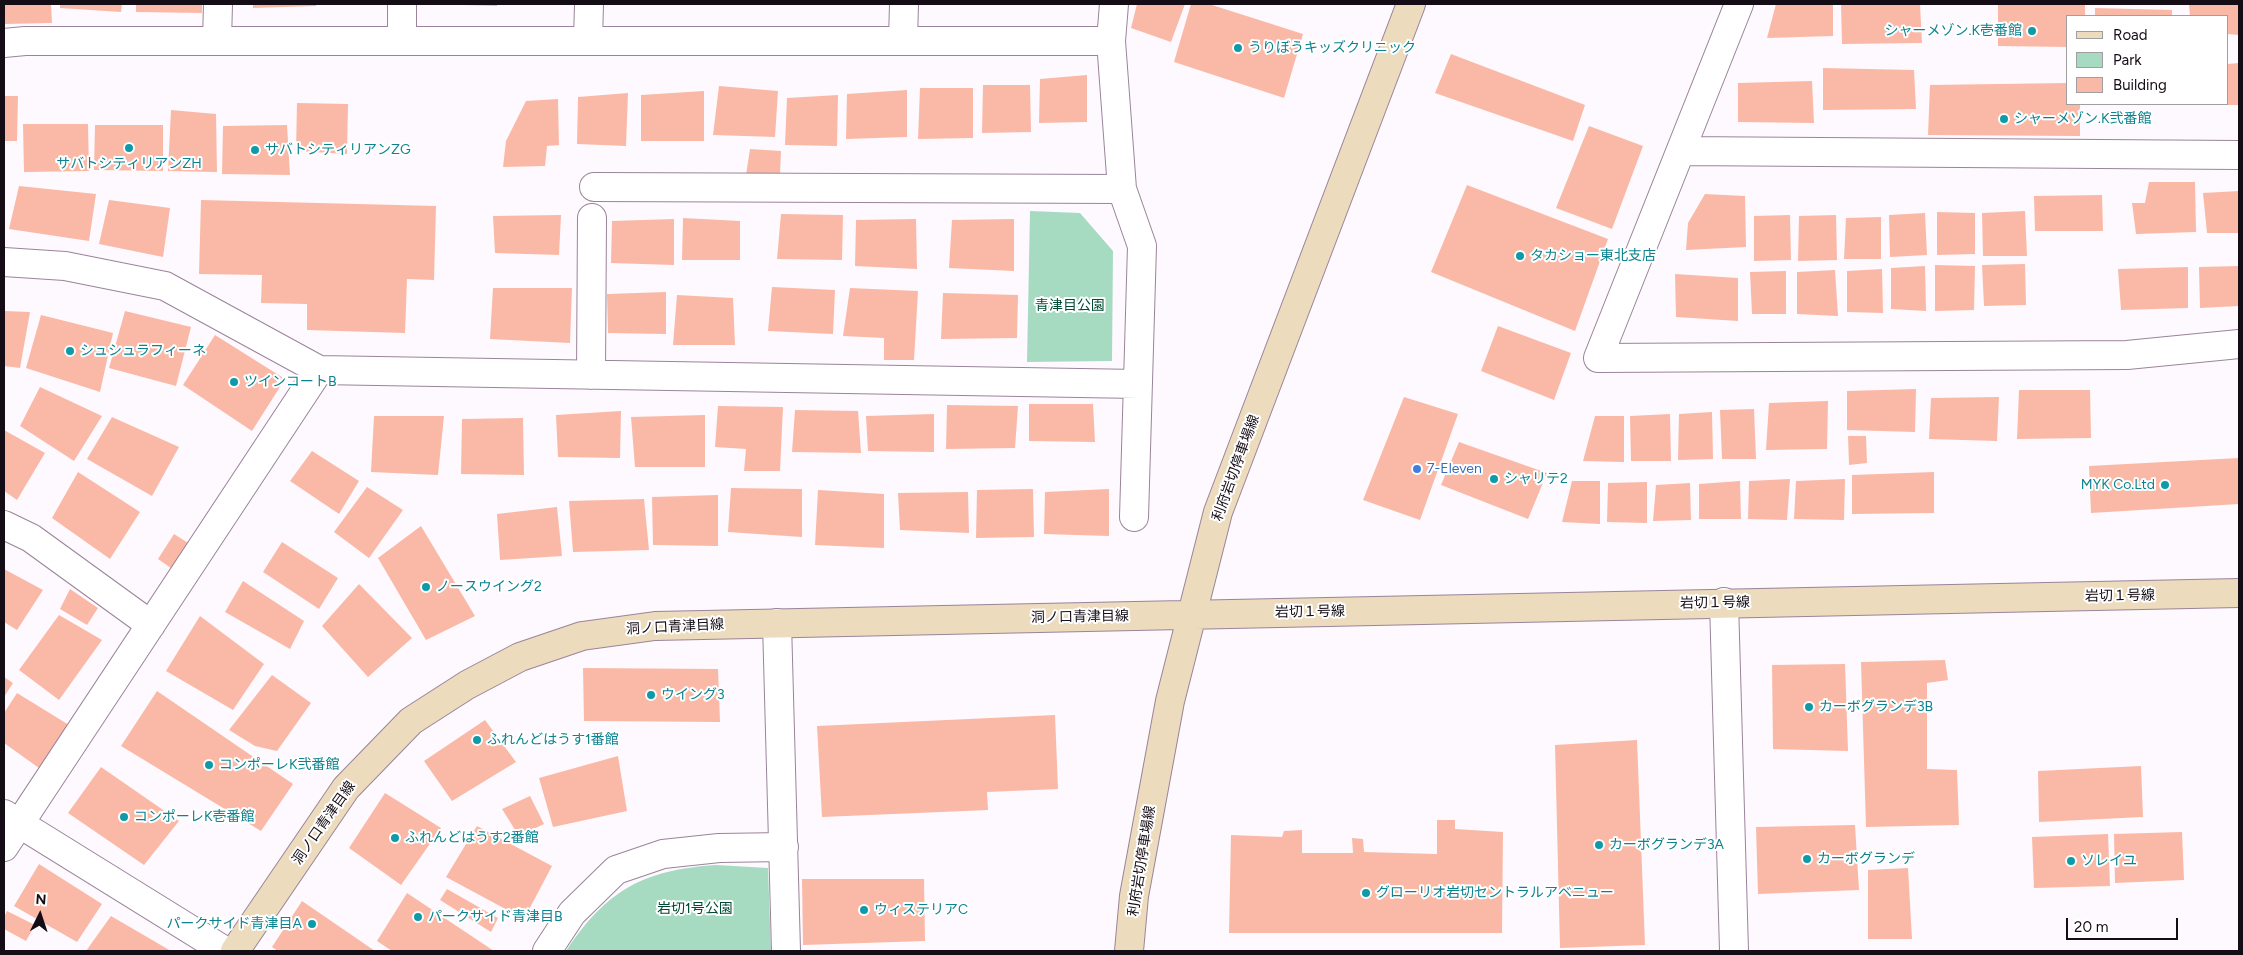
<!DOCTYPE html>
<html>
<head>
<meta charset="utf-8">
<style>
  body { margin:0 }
  #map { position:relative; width:2243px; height:955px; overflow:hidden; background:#fef9fe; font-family:Figtree,sans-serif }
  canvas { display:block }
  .frame { position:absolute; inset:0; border:5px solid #150d15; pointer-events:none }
  .legend { position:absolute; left:2066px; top:15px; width:162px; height:90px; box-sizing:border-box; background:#fff; border:1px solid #a19ea1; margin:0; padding:6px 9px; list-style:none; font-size:15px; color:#150d15 }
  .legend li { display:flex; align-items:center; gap:10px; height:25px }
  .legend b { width:25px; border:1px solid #a19ea1 }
  .north { position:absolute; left:15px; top:890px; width:50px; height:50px; -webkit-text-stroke:4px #fff; paint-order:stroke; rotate:4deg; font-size:14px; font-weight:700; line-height:20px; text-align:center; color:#150d15 }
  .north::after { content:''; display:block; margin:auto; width:18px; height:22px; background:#150d15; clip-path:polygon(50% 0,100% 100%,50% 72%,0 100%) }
  .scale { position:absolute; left:2066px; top:918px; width:112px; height:22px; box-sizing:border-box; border:2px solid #150d15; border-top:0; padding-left:6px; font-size:15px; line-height:18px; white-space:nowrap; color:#150d15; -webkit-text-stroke:4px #fff; paint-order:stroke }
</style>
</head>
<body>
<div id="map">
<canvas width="2243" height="955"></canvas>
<div class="frame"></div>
<ul class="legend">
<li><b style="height:6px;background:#ecdbbc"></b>Road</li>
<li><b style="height:14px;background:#a6dbc2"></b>Park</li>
<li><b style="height:14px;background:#fab9a6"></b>Building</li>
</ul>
<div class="north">N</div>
<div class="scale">20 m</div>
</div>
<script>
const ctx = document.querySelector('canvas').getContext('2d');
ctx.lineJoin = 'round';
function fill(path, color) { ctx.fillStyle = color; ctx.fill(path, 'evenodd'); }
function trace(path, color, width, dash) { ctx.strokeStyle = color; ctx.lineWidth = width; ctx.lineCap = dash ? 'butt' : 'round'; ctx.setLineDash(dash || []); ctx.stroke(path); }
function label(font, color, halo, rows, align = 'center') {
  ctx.font = font + ' Figtree,"Noto Sans JP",sans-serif'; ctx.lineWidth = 4; ctx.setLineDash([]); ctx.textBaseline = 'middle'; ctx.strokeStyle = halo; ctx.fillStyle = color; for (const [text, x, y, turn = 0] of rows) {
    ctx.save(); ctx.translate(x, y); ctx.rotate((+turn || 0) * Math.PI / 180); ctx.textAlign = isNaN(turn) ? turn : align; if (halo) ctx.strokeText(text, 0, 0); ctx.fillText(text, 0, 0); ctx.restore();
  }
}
fill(new Path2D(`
  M1030,211l50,2 33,38 -1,110 -85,1z
  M716,865l52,3 3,83h-205c41,-61 77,-81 150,-86z`), '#a6dbc2');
fill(new Path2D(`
  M4,4h47l1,19 -48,1z
  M60,4h62l-1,8 -61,-4z
  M136,4h66v9l-66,-1z
  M253,4h63v2l-63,2z
  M463,4h34v2l-34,-1z
  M1137,4h48l-14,38 -40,-14z
  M1191,4h18l94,30 -19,64 -110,-36z
  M1776,4h57v32l-66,2z
  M1841,4h79l2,39 -80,1z
  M1998,4h87v12h-18v31l-69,-1z
  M2189,4h50v31l-12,-1v-18h-37z
  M2095,8l77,2v6h-77z
  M1451,54l134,51 -12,36 -138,-48z
  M2239,63v42h-12v-41z
  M1823,68l91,2 2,39 -93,1z
  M1087,75v47l-48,1 1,-44z
  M1812,81l2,42 -76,-1v-39z
  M2067,83v21h13v32l-152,-1 2,-50z
  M983,85h47l1,47 -49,1z
  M719,86l59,5 -3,46 -62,-2z
  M920,88h53v50l-55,1z
  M907,90v47l-61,2 1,-45z
  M704,91v50h-63v-46z
  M628,93l-2,53 -49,-2 1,-47z
  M838,95l-1,51 -52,-1 2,-47z
  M4,96h14l-1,45h-13z
  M558,99l1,46 -12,1 -2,20 -42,1 3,-26 20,-40z
  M297,103l51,1 -1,50 -51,-3z
  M171,110l45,4 1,58 -49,-1z
  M23,124h65l1,47 -65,1z
  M95,125h68v46l-69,-1z
  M287,125l3,50 -68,-1 1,-48z
  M1589,126l54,20 -31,83 -56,-21z
  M750,149l31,2 -1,23 -34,1z
  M2149,182h46l1,50 -60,2 -4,-31h13z
  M1467,185l141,54 -33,92 -144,-59z
  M19,186l77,8 -7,47 -80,-12z
  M2239,191v42h-32l-4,-40z
  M1705,194l40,2 1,51 -60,3 2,-27z
  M2102,195l1,36h-68l-1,-35z
  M109,200l61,8 -7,49 -64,-13z
  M201,200l235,6 -2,74 -27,-1 -2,54 -98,-3v-26l-46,-1 1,-28 -63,-1z
  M2025,211l2,45h-44l-1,-43z
  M1937,212l38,1v41l-38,1z
  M1925,213l2,42 -37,2 -1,-42z
  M781,214l62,1 -1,45 -65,-1z
  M561,215l-2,40 -64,-2 -2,-37z
  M1790,215l1,45 -37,1v-45z
  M1836,215l1,45 -39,1 1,-45z
  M1881,217v42h-37l2,-41z
  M683,218l57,3v39h-58z
  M674,219v46l-63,-2 1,-42z
  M916,219l1,50 -62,-3 1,-46z
  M1014,219v52l-65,-3 3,-48z
  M2025,264l1,41 -42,1 -2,-41z
  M1935,265l40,1 -1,44 -39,1z
  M1925,266l1,45 -35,-2v-41z
  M2239,266v40l-39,2 -1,-41z
  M2188,267v41l-67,2 -3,-41z
  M1882,269l1,44 -36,-1v-41z
  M1835,270l3,46 -41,-2v-42z
  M1786,271v43h-34l-2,-42z
  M1675,274l63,4v43l-62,-4z
  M772,287l63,3 -2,44 -65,-3z
  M493,288h79l-2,55 -80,-4z
  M850,288l68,3 -4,69h-30v-22l-41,-2z
  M666,292v42l-58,-1 -1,-39z
  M943,293l75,2 -1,43 -76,1z
  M677,295l56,3 2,47h-62z
  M4,311l26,1 -10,56 -16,-2z
  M125,311l66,16 -15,59 -67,-18z
  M41,315l72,18 -13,59 -74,-24z
  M1498,326l73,27 -17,47 -73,-29z
  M215,335l70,44 -33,52 -69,-46z
  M40,387l62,29 -28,45 -54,-35z
  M1916,389l-1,43 -68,-2v-39z
  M2019,390h71l1,48 -74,1z
  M1404,397l54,17 -38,106 -57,-20z
  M1999,397l-2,44 -68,-2 2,-41z
  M1828,401l-1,48 -61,1 3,-47z
  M1029,404h64l2,38 -66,-1z
  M947,405l71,1 -3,42 -69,1z
  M718,406l65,1 -3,64h-36l2,-22 -31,-2z
  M1754,409l2,50h-34l-2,-49z
  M795,410l63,1 3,42 -69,-1z
  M621,411l-1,47 -62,-1 -2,-42z
  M1712,412l1,47 -35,1 1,-46z
  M934,414v38l-66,-1 -2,-35z
  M1670,414l1,47h-40l-1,-45z
  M705,415v52h-70l-4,-50z
  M374,416h70l-6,59 -67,-3z
  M1595,416h29v46l-41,-1z
  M112,417l67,30 -27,49 -65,-37z
  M523,418l1,57 -63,-1 1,-55z
  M4,430l41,23 -28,47 -13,-9z
  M1848,436h18l1,27 -18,2z
  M1459,442l88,31 -19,46 -87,-34z
  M312,451l47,30 -20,33 -49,-33z
  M2239,458v46l-148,9 -2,-47z
  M78,472l62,40 -30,47 -58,-41z
  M1934,472v41l-82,1v-39z
  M1790,479l-3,41 -39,-1 1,-38z
  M1845,479l-1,41 -50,-1 2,-38z
  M1572,481h28v43l-38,-2z
  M1740,481l1,38h-42v-35z
  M1647,482v41l-40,-1 1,-39z
  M1690,483l1,37 -38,1 3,-36z
  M367,487l36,23 -34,48 -35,-26z
  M731,488l71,1v48l-74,-5z
  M1033,489l1,48 -58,1 1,-48z
  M1109,489v47l-65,-2 1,-42z
  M818,490l66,4v54l-69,-3z
  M968,492l1,41 -69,-3 -2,-37z
  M718,495v51l-65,-1 -1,-48z
  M644,499l5,51 -76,2 -4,-51z
  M557,507l5,49 -62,4 -3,-46z
  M421,526l54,90 -49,24 -48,-82z
  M174,534l19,12 -15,27 -20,-14z
  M282,542l56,36 -19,31 -56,-37z
  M4,569l39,21 -26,40 -13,-8z
  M243,581l61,40 -14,28 -65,-37z
  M359,584l53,54 -44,39 -46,-51z
  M70,589l28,19 -11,17 -27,-16z
  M59,615l43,25 -43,60 -40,-30z
  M200,616l64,48 -31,46 -67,-39z
  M1945,660l3,20 -21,3v86l30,1 2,55 -93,2 -5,-165z
  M1845,664l3,87 -75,-2 -1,-84z
  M583,668l135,1 2,53 -136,-1z
  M272,675l39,28 -34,48 -22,-5 -26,-16z
  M4,677l9,6 -9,14z
  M157,691l136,93 -32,47 -140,-85z
  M17,693l52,32 -30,43 -35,-25v-30z
  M1055,715l3,74 -71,3 1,18 -166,7 -5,-91z
  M485,720l31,42 -64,39 -28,-40z
  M1637,740l8,205 -85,3 -5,-203z
  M618,756l9,55 -74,16 -14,-49z
  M2141,766l2,51 -104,5 -1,-51z
  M101,767l78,54 -35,44 -76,-52z
  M385,793l56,35 -40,57 -52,-37z
  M530,796l14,28 -25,12 -17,-27z
  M1437,820h18v9l48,3 -1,101h-273l2,-98 51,2 2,-6 18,-1v23h51l-1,-15 11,1 1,13 73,2z
  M1855,825l4,65 -101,4 -2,-67z
  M477,826l75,40 -28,53 -78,-42z
  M2182,832l2,48 -69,3 -1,-49z
  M2108,834l2,52 -76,2 -2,-51z
  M39,864l63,40 -25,38 -63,-36z
  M1908,868l4,71h-44v-69z
  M802,879h122l1,62 -122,4z
  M447,889l51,29 -7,14 -51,-32z
  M407,893l87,58h-102l-15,-10z
  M302,901l73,50h-97l-6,-4z
  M7,911l28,14 -9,16 -22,-12v-12z
  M111,916l60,35h-85z`), '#fab9a6');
const street = new Path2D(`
  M1114,4l-3,37 11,148 20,57 -8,271
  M1739,4l-141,354 529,-3 112,-11
  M217,41l1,-37
  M402,41v-37
  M588,41l1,-37
  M903,41l1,-37
  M4,43l21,-2h1086
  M1681,151l558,4
  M594,187l528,2
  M4,262l61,4 100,20 154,84 819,14
  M591,375l1,-157
  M4,525l27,13 120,87
  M1724,602l10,349
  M777,623l9,328
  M4,814l221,137
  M4,847l315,-477
  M547,951l25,-38 44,-43 47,-16 56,-6 65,-1`);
const secondary = new Path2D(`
  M235,951l111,-163 65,-67 56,-36 53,-28 62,-21 73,-10 1584,-33
  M1129,951l5,-55 36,-195 48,-189 193,-508`);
trace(street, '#9a849a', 30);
trace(secondary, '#9a849a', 30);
trace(street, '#fff', 28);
trace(secondary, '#ecdbbc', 28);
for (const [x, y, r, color] of [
  [2032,31,5,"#0f9aa8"],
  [1238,48,5,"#0f9aa8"],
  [2004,119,5,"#0f9aa8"],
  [129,148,5,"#0f9aa8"],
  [255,150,5,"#0f9aa8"],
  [1520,256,5,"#0f9aa8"],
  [70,351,5,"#0f9aa8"],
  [234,382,5,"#0f9aa8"],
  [1417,469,5,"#3f7fe0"],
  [1494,479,5,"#0f9aa8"],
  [2165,485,5,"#0f9aa8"],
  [426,587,5,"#0f9aa8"],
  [651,695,5,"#0f9aa8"],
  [1809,707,5,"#0f9aa8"],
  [477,740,5,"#0f9aa8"],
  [209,765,5,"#0f9aa8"],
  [124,817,5,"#0f9aa8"],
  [395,838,5,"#0f9aa8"],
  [1599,845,5,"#0f9aa8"],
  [1807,859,5,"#0f9aa8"],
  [2071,861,5,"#0f9aa8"],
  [1366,893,5,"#0f9aa8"],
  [864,910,5,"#0f9aa8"],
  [418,917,5,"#0f9aa8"],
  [312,924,5,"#0f9aa8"]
]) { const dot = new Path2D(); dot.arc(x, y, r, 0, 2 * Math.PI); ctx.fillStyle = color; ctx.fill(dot); trace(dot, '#fff', 2); }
label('14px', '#0d838f', '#fff', [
  ["シャーメゾン.K壱番館",2022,31,"right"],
  ["うりぼうキッズクリニック",1248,48],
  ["シャーメゾン.K弐番館",2014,119],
  ["サバトシティリアンZG",265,150],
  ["サバトシティリアンZH",129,164,"center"],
  ["タカショー東北支店",1530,256],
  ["シュシュラフィーネ",80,351],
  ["ツインコートB",244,382],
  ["シャリテ2",1504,479],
  ["MYK Co.Ltd",2155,485,"right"],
  ["ノースウイング2",436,587],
  ["ウイング3",661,695],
  ["カーボグランデ3B",1819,707],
  ["ふれんどはうす1番館",487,740],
  ["コンポーレK弐番館",219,765],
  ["コンポーレK壱番館",134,817],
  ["ふれんどはうす2番館",405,838],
  ["カーボグランデ3A",1609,845],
  ["カーボグランデ",1817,859],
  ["ソレイユ",2081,861],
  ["グローリオ岩切セントラルアベニュー",1376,893],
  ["ウィステリアC",874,910],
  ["パークサイド青津目B",428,917],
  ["パークサイド青津目A",302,924,"right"]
], 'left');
label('14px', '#004a32', '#fff', [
  ["青津目公園",1070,306],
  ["岩切1号公園",695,909]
]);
label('14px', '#150d15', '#fff', [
  ["利府岩切停車場線",1236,468,-70],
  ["岩切１号線",2120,596,-1],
  ["岩切１号線",1715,603,-1],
  ["岩切１号線",1310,612,-1],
  ["洞ノ口青津目線",1080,617,-1],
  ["洞ノ口青津目線",675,627,-3],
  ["洞ノ口青津目線",324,823,-55],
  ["利府岩切停車場線",1142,861,-81]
]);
label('14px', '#366cbe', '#fff', [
  ["7-Eleven",1427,469]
], 'left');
</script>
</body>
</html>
